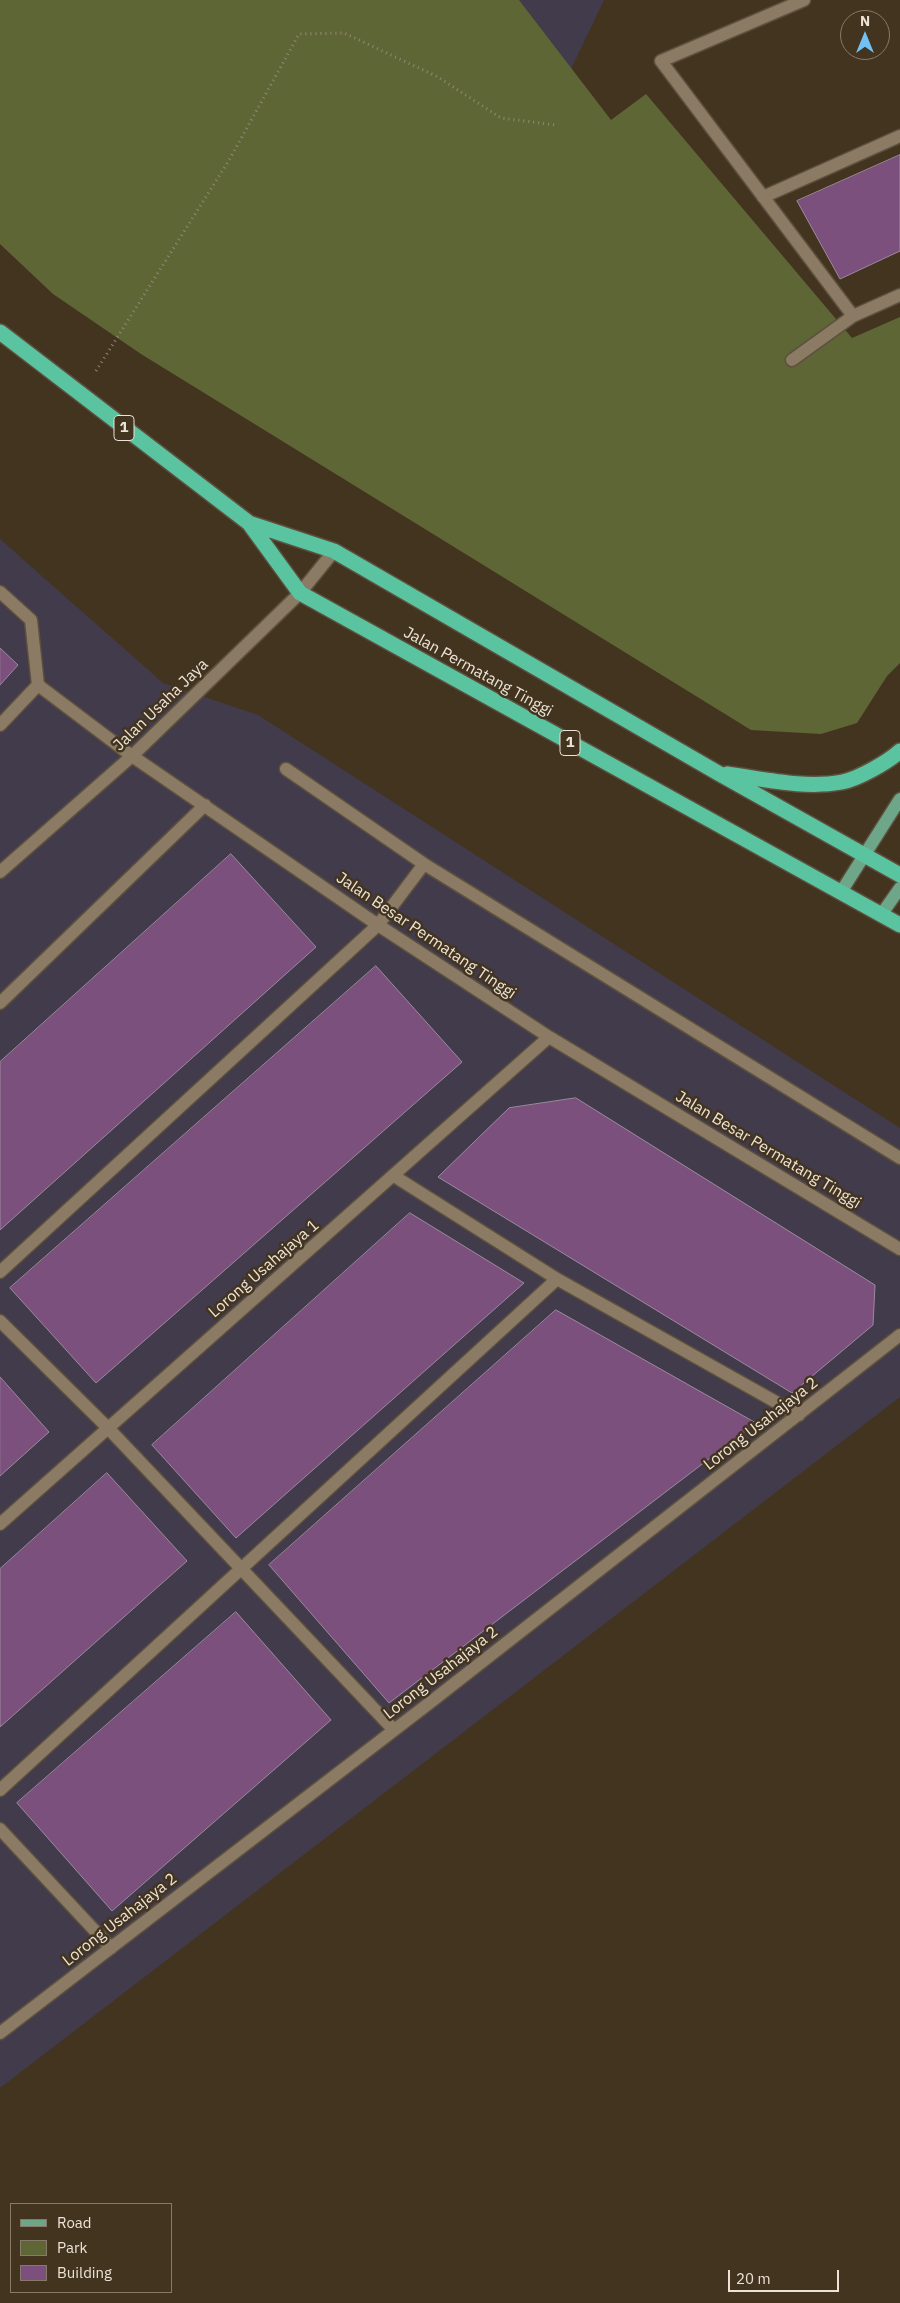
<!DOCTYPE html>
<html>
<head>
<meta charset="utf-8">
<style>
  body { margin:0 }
  #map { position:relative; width:900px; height:2303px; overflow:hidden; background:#433420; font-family:"IBM Plex Sans",sans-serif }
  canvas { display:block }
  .legend { position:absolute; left:10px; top:2203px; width:162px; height:90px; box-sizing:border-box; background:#433420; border:1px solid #877a69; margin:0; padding:6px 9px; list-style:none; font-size:15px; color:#ece3d6 }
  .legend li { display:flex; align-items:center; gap:10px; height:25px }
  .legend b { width:25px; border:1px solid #877a69 }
  .north { position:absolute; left:840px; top:10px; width:50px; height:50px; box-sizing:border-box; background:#433420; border:1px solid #877a69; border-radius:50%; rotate:0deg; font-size:14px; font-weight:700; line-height:20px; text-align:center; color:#ece3d6 }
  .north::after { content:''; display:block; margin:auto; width:18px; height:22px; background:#71c1f5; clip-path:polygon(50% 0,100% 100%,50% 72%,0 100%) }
  .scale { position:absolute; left:728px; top:2270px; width:111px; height:22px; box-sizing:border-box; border:2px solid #ece3d6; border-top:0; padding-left:6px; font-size:15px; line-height:18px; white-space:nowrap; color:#ece3d6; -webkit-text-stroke:4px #433420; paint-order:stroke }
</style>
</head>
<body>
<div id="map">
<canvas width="900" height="2303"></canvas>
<ul class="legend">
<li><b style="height:6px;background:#6ea689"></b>Road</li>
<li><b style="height:14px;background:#5f6636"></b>Park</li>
<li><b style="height:14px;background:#7b507d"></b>Building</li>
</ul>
<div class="north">N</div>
<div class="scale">20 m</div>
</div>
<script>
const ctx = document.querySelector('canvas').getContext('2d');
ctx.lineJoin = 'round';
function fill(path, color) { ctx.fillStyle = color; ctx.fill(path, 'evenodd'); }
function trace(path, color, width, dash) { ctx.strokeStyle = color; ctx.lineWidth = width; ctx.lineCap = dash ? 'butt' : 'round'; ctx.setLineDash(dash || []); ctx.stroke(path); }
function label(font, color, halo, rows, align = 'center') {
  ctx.font = font + ' "IBM Plex Sans",sans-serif'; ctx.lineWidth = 5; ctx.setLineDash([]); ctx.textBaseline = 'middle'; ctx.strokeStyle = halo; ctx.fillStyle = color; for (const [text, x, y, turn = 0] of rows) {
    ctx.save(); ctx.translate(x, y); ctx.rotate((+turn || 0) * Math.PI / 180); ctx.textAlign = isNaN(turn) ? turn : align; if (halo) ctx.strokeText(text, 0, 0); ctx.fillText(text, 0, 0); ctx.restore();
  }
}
fill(new Path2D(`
  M519,0h85l-33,69z
  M0,539l163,144 95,32 642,413v269l-900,691z`), '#423b4c');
fill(new Path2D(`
  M0,0h519l92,120 35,-26 206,244 48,-21v346l-13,13 -30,47 -36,11 -70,-4 -610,-376 -88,-60 -53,-50z`), '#5f6636');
const building = new Path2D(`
  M900,155v96l-60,28 -43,-78z
  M0,648l18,17 -18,20z
  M231,854l85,93 -316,283v-168z
  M376,966l86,96 -366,321 -86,-95z
  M576,1098l299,187 -2,40 -81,68 -354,-216 71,-69z
  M410,1213l114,70 -288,255 -84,-93z
  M556,1310l200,113 -367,280 -120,-138z
  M0,1377l49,55 -49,44z
  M107,1473l80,88 -187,166v-158z
  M236,1612l95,108 -219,191 -95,-108z`);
fill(building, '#7b507d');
trace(building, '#9d899e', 1);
const minor = new Path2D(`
  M804,0l-143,61 192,255
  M763,197l137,-61
  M792,360l61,-44 47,-21
  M0,592l31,28 7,65 94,71 246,169 171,112 351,212
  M0,725l38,-40
  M286,769l138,95 476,294
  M0,872l132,-116 168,-163 34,-42
  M0,1003l205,-198
  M394,1176l163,103 242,136
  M0,1272l378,-347 46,-61
  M0,1321l108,107 286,302
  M0,1524l549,-487
  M0,1790l557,-511
  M0,1829l111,119
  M0,2033l432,-332 468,-366`);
const major = new Path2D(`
  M841,892l59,-93
  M881,915l19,-27`);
const highway = new Path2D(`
  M0,332l249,191 51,70 600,332
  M249,523l85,28 384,222 182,102
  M727,774c37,5 78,15 115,8 16,-3 46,-20 58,-31`);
trace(minor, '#5c503e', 15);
trace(major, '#5c503e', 15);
trace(highway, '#5c503e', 18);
trace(new Path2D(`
  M96,371l132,-209 71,-128 45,-1 94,44 63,41 55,7`), '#938776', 3, [1, 4]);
trace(minor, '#8b7a64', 12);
trace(major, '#6ea689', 12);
trace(highway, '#5ac4a1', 15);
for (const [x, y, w] of [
  [124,428,20],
  [570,743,20]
]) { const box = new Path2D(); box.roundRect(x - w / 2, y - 12.5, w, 25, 4); ctx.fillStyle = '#433420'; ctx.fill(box); trace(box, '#ece3d6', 1); }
label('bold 15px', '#ece3d6', null, [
  ["1",124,428],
  ["1",570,743]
]);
label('16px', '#ece3d6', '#433420', [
  ["Jalan Permatang Tinggi",478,672,29],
  ["Jalan Usaha Jaya",161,705,-44],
  ["Jalan Besar Permatang Tinggi",426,936,34],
  ["Jalan Besar Permatang Tinggi",768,1150,31],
  ["Lorong Usahajaya 1",264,1269,-41],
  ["Lorong Usahajaya 2",761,1424,-38],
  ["Lorong Usahajaya 2",441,1673,-38],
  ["Lorong Usahajaya 2",120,1920,-38]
]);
</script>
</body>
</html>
